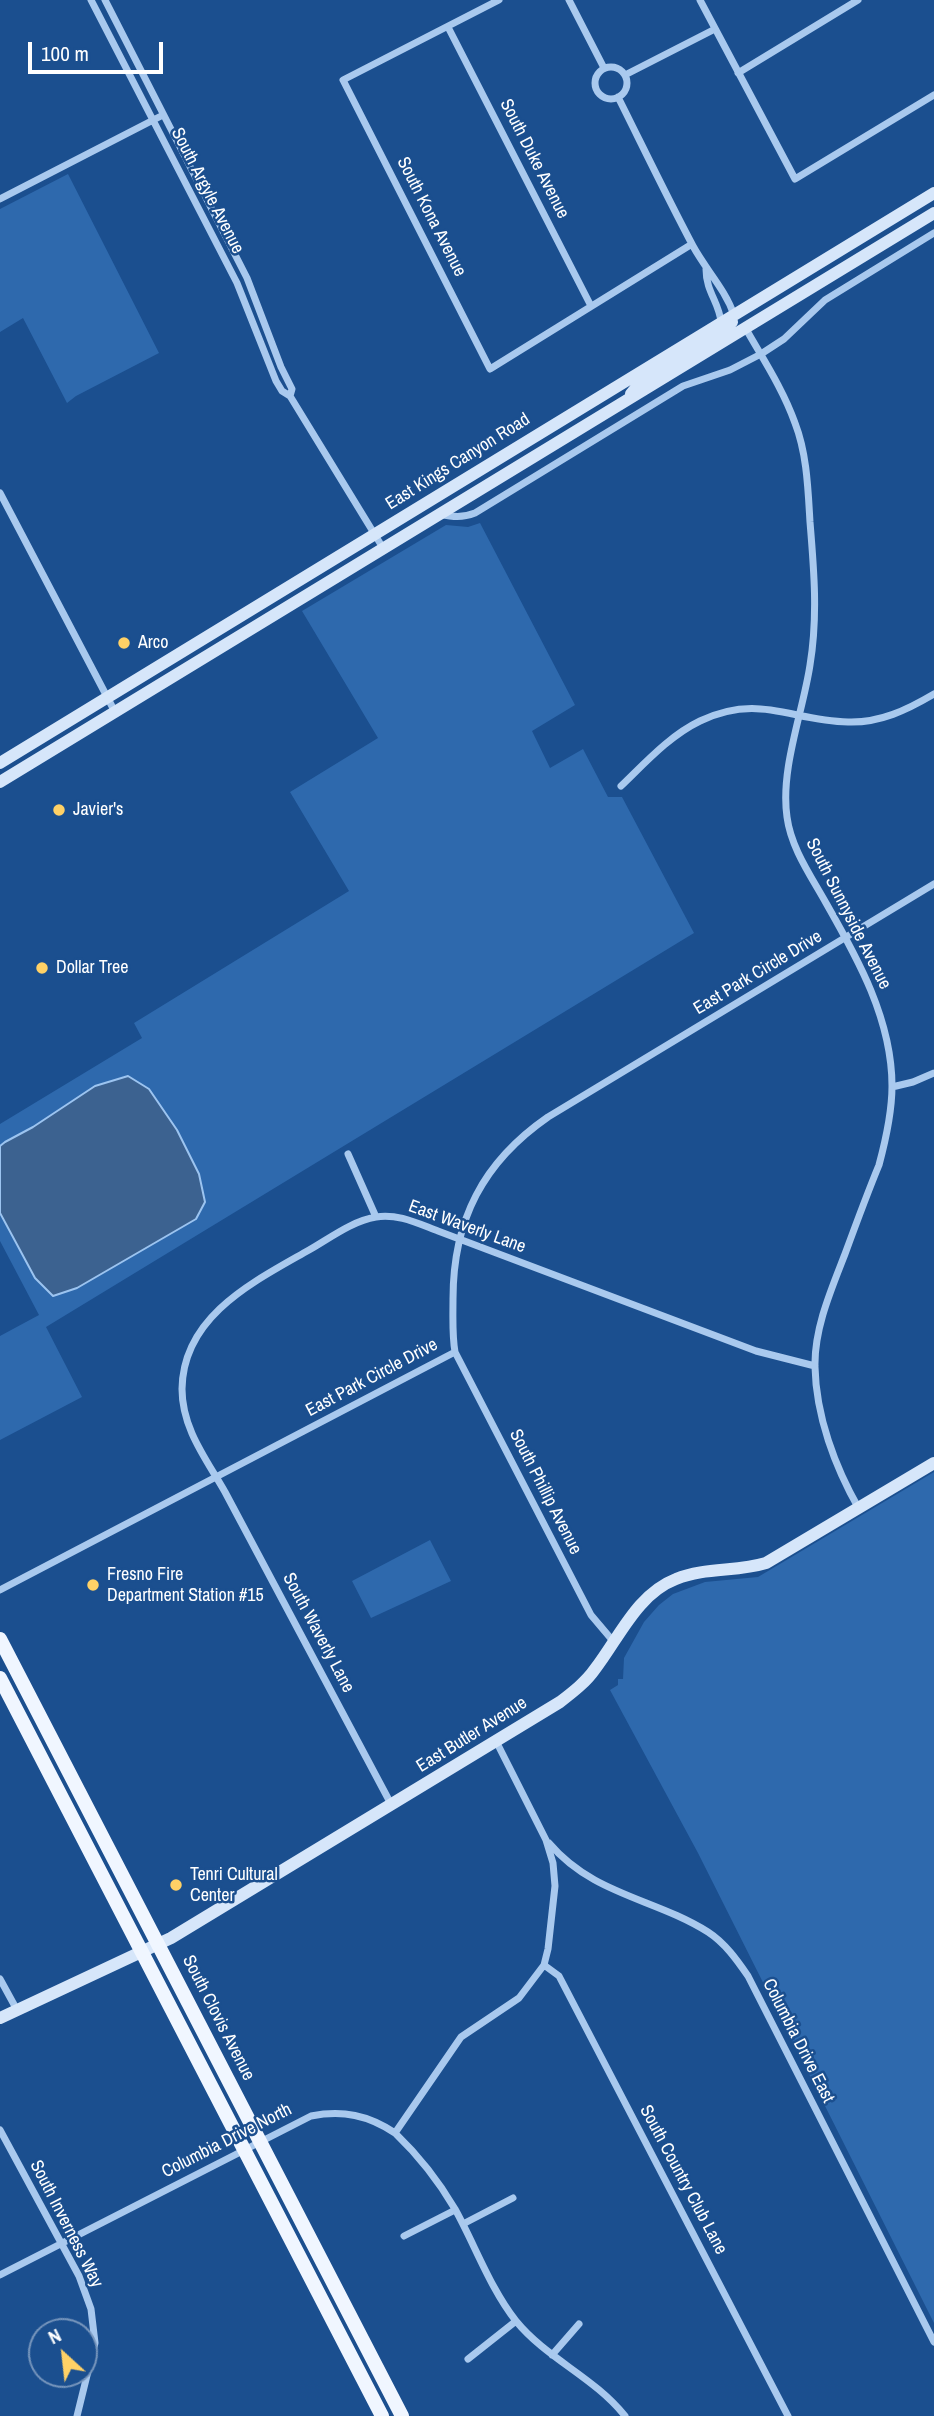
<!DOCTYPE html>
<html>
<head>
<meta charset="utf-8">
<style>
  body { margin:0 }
  #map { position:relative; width:934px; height:2416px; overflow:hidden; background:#1b4f8f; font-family:"Archivo Narrow",sans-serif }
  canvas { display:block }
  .north { position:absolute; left:28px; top:2318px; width:70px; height:70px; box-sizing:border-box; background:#1b4f8f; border:2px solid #7695bc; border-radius:50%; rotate:333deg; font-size:19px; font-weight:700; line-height:28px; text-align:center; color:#fff }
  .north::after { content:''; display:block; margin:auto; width:24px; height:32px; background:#ffd166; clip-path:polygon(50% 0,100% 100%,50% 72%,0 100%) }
  .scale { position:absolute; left:28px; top:42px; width:135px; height:32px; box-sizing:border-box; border:4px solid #fff; border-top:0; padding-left:9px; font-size:21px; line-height:24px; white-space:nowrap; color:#fff; -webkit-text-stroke:5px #1b4f8f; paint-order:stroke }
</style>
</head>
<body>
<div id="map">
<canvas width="934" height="2416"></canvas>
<div class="north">N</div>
<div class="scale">100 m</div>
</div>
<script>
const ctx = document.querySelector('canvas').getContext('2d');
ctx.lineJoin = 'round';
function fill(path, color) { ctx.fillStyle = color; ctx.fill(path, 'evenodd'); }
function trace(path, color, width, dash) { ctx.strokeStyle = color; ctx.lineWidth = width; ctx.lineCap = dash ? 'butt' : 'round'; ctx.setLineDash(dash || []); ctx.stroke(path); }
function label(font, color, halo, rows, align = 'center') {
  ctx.font = font + ' "Archivo Narrow",sans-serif'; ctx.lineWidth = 5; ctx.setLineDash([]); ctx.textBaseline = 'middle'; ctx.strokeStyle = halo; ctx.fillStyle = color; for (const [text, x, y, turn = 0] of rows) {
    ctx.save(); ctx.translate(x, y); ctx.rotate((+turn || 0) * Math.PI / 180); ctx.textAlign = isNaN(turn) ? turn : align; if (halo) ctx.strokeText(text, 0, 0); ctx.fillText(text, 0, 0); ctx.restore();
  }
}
fill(new Path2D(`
  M68,174l91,179 -83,43 -9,7 -44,-85 -23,14v-123z
  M480,523l95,182 -43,26 18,37 33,-19 25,48h14l72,136 -648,394 36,70 -82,43v-104l39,-21 -39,-74v-117l142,-86 -8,-15 215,-132 -59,-99 88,-54 -76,-127 144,-86 22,2z
  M934,1472v851l-236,-470 -88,-163 8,-5v-6h5l1,-21 20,-36 15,-17 14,-11 32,-12 53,-5z
  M430,1540l21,41 -80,37 -19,-37z`), '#2e69ad');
const water = new Path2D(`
  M128,1076l21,13 28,41 22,44 6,28 -9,17 -119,69 -24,8 -18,-18 -35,-65v-67l5,-4 28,-15 62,-41z`);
fill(water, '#3c6290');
trace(water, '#9cc4f0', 2);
trace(new Path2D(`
  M91,0l146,283 39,98 6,10 8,5 93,152
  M105,0l142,278 34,89 11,22 -2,7
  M499,0l-156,80 147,289 202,-125
  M569,0l35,68
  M700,0l95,179 139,-84
  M448,27l143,279
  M595 83a16 16 0 1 1 32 0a16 16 0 1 1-32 0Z
  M738,73l120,-73
  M625,75l90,-46
  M618,97c25,50 49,100 75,149 13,24 32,43 41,69
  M0,199l163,-84
  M706,269c0,23 13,33 15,53
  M746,329c17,30 37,60 49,94 12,31 13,66 15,99 4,48 8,95 0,143 -7,47 -30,104 -23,152 4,31 24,59 39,86 32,56 66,117 66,183 0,27 -6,53 -13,79 -12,29 -23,59 -34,89 -14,36 -31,75 -30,113 1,49 20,100 44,142
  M0,493l115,219
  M440,514c13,3 22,4 35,-1l208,-127 47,-16 31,-16 23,-15 41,-39 109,-67
  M621,786c24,-23 48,-50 79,-65 60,-28 91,0 148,1 32,1 59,-12 86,-28
  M892,1087l21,-5 21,-9
  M348,1154l28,63
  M455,1352l136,263 22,26
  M0,1590l455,-238c-3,-17 -2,-35 -2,-53 0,-79 30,-137 95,-182l386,-233
  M391,1804l-166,-312c-18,-32 -43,-63 -43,-103 1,-73 71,-107 127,-139 21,-12 43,-29 67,-33 21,-4 43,7 62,14l318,120 59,15
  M549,1843c44,52 105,55 159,89 17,11 29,28 40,44l186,366
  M544,1965l15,11 229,440
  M0,1979l17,31
  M0,2130l79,146 12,33 4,34 -18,73
  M395,2133c24,23 43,47 60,76 20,36 35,79 61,112 31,38 78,56 109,95
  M463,2224l50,-26
  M404,2236l51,-26
  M0,2275l311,-159c32,-6 57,-1 84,17l66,-96 58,-39 25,-33 4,-16 7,-63 -2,-23 -7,-23 -50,-99
  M552,2355l27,-31
  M468,2359l48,-38`), '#a9c9ee', 7);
trace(new Path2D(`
  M631,394l11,-13 72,-45 18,-14
  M0,763l934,-570
  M0,782l934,-569
  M0,2018l171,-80 389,-236c13,-10 26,-20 35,-33 24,-31 42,-75 81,-90 29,-12 61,-7 90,-16l168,-100`), '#d6e6fa', 12);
trace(new Path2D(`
  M0,1639l402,777
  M0,1678l382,738`), '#f0f6ff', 14);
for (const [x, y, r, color] of [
  [124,643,7,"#ffd166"],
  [59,810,7,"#ffd166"],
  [42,968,7,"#ffd166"],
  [93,1585,7,"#ffd166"],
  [176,1885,7,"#ffd166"]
]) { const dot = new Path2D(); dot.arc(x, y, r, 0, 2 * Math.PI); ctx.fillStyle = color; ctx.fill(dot); trace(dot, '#1b4f8f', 2.5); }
label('18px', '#fff', '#1b4f8f', [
  ["South Duke Avenue",534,159,63],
  ["South Argyle Avenue",207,191,63],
  ["South Kona Avenue",431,217,63],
  ["East Kings Canyon Road",458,462,-32],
  ["South Sunnyside Avenue",848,914,63],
  ["East Park Circle Drive",758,973,-31],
  ["East Waverly Lane",467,1227,20],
  ["East Park Circle Drive",372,1378,-28],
  ["South Phillip Avenue",545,1492,63],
  ["South Waverly Lane",318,1633,62],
  ["East Butler Avenue",472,1735,-32],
  ["South Clovis Avenue",218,2018,63],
  ["Columbia Drive East",798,2041,63],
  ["Columbia Drive North",227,2141,-27],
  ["South Country Club Lane",683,2180,62],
  ["South Inverness Way",66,2224,63]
]);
label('18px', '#fff', '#1b4f8f', [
  ["Arco",138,643],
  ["Javier's",73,810],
  ["Dollar Tree",56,968],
  ["Fresno Fire",107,1575],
  ["Department Station #15",107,1596],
  ["Tenri Cultural",190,1875],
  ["Center",190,1896]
], 'left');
</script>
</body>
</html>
